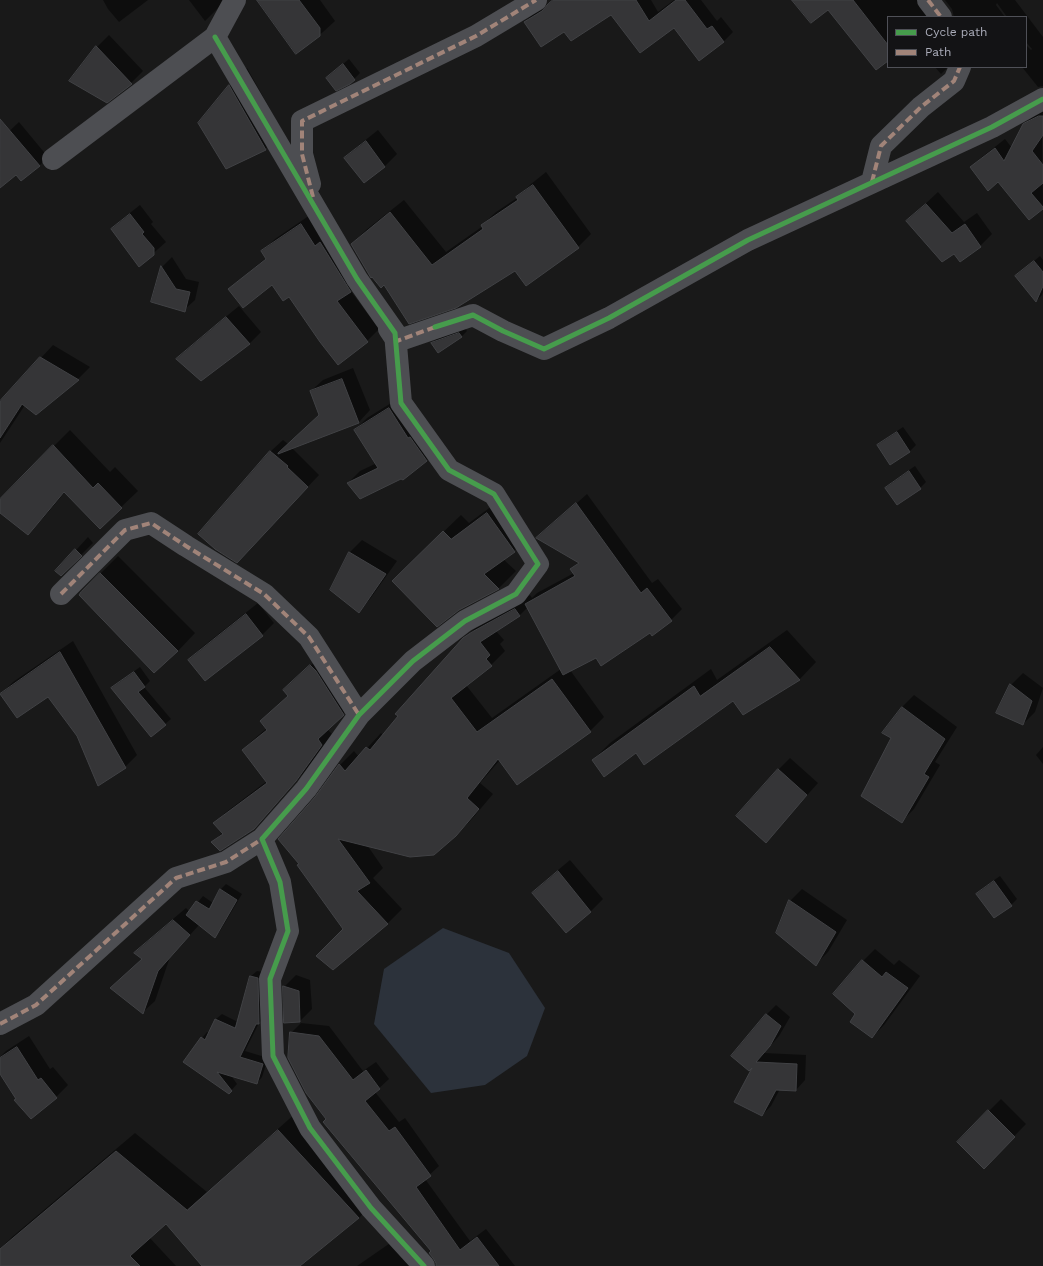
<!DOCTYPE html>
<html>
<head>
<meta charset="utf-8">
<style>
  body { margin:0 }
  #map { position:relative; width:1043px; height:1266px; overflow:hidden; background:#191919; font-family:"Work Sans",sans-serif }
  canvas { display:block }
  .legend { position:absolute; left:887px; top:16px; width:140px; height:52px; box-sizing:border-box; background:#131315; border:1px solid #4f5057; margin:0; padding:5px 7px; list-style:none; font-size:12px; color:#aaacb9 }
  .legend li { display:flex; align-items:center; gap:8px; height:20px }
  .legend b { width:20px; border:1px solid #4f5057 }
</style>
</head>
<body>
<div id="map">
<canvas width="1043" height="1266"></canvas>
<ul class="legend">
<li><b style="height:5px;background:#469c4c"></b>Cycle path</li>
<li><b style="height:5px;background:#a18479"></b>Path</li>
</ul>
</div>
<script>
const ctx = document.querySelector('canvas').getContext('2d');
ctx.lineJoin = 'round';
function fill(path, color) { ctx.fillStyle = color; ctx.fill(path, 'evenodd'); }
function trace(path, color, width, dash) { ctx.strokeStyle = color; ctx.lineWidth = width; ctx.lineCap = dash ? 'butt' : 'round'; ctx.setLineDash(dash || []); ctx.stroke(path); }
fill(new Path2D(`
  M443,928l66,25 36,55 -18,48 -42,29 -54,8 -57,-69 10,-55z`), '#2c323b');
fill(new Path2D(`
  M103,0h45l-29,22 -11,-13z
  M189,0h34l-4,7 -14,14z
  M265,0h55l15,21 -12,11 -26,20z
  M554,0h97l7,12 16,-12h27l16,21 4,-4 12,15 -9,9 -25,19 -25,-34 -63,-13 -47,17 -39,-8 9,-9z
  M794,0h140l15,16 5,1h-66v43l-60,-52z
  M945,0h70l28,37v49l-5,1 -16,-20h4v-22l5,5 1,-1 -6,-7v-25h-19l-10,-14 -1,2 9,12h-51l-2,-8z
  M109,35l34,36 -12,12 -24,19 -10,-55z
  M349,59l11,14 -6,6 -27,-1z
  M935,67h13l-7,7z
  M247,68l36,64 -18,17 -66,-26 31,-37z
  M1043,109l-1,31 1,68 -44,-27 -28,-14 11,-10 23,-18 7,9 12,-23 11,-11z
  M19,122l29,35 -9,9 -23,7 -16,13v-51l2,3z
  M378,130l19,24 -12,12 -21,16 -18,-24 12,-12z
  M546,172l45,62 -13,13 -63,22 -131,15 -32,-40 14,-14 38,-30 42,52 37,-26 -1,-1 14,-13 21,-14 14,-14z
  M938,192l26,30 13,-9 15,21 -12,12 -73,-25z
  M140,205l13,17 -2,2 15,18 -26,23 -28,-36 9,-9z
  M313,213l49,66 -12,11 29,39 -12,12 -29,23 -49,-68 -17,-13 -42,7 12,-12 25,-21 -4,-6 12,-12z
  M1040,256l3,4v32l-1,3 -6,6 -20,-25z
  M172,257l14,22 13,3 -4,18 -11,10 -31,-8 9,-35z
  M239,306l22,26 -11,11 -49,37 -24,-22 12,-11z
  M465,328l2,3 -5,5 -30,7 6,-6z
  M53,345l37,22 -12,12 -42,34 -11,-8 -25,38v-43l1,-1 1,1z
  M353,368l17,42 -11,12 -67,26 27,27 -70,74 -49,-15 71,-83 12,-11 5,4 32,-30 -9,-23 12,-11z
  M401,397l38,51 -12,12 -24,19 -55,4 12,-12 17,-8 -22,-33 12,-12z
  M903,427l13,18 -6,6 -19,13 -13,-19 6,-5z
  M70,430l40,42 5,-5 23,24 -38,36 -35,-35 -21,25 -16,16 -28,-21v-12z
  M915,466l11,16 -6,6 -23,16 -11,-16 6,-6z
  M587,494l65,89 6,-4 24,30 -11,11 -101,50 34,47 -14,14 -90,29 -20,23 13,11 -22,26 -15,15 -89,10 16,23 -10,10 29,31 -14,14 -55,45 11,-39 -44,-65 16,-66 24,-33 14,-14 5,6 22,-24 3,3 80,-97 15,-15 8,-7 43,-22 2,3 5,-5 37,-20 -3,-4 8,-7 -41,-24zM528,607l33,62 -69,49 -26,-33 25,-20 14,-14 -5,-7 4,-4 -8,-9 24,-16z
  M504,497l27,37 -17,17 -11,8 13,12 -17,17 -40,21 -49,-45 51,-49 8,8z
  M88,537l5,6 -32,32 -4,-4z
  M362,540l35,21 -27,38 -11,12 -28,-21 19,-38z
  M118,556l77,77 -17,18 -97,-58z
  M258,603l16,20 -12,12 -57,45 -16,-20 12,-12z
  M787,630l29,32 -17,18 -66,19 -140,61 17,-17 101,-74 6,11z
  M73,641l64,114 -12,12 -47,-32 -30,-39 -47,-2 12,-12z
  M321,656l32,48 -26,25 5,5 -26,36 -53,59 -40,13 10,-10 -8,-9 10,-10 42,-32 -24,-31 10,-10 14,-12 22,-32 5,-15z
  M140,667l10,14 -6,6 27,32 -6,5 -52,-36 5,-5z
  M1023,673l20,15 -8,24 -12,12 -12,-39z
  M914,695l43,32 -22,35 5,3 -26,44 -12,12 -10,-83 -8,-6 18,-25z
  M1043,747v17l-7,-9z
  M790,758l28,25 -41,46 1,-59z
  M570,860l33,39 -12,12 -25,21 -33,-39 12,-12z
  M1000,876l17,23 -6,6 -33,-11 5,-6z
  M226,884l16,10 -22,37 -6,5 -15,-11 -29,32 -15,44 -12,11 -1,-53 -7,-6 12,-12 39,-33 4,4 13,-16 10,7 7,-13z
  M802,889l45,31 -19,32 -12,12 -26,-63z
  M875,949l19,16 5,-5 21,16 -36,49 -12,12 -15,-23 6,-53z
  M257,971l6,1 2,45 -6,6 -14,28 23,7 -6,19 -5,6 -27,-9 7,10 -8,9 -44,-31 17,-24 5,-6 2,1 7,-14 6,-5 16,8 13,-46z
  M296,975l14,5 2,29 -12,12 -15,1 -1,-35z
  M776,1005l14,12 -11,19 -15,17 42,2 -1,25 -9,10 -16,-1 -9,17 -9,9 -8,-50 -22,-9 35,-42z
  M301,1023l28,3 34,45 13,-9 13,17 -14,13 24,30 6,-4 34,48 -14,13 45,62 16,-12 29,37h-78l-5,-16 -105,-131 -36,-86z
  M29,1036l21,33 3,-2 15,18 -12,12 -25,21 -31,-46v-15l6,-6z
  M1001,1099l25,25 -42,43 5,-56z
  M297,1112l80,87 -18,19 -60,48h-96l-37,-44 -17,15 27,29h-175l-1,-1v-16l12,-12 123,-104 72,59z
  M396,1239l30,27h-69z`), '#0007');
const building = new Path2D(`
  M257,0h42l21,28v8l-24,18z
  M553,0h83l13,21 27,-21h9l22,29 5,-3 12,16 -25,19 -25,-33 -34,25 -29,-38 -40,26 -7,-9 -23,15 -17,-25 18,-11 6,-7z
  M792,0h61l35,45v16l-12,9 -48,-60 -17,13z
  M96,46l36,38 -25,19 -38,-22z
  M343,64l12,16 -5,4 -14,7 -10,-13z
  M229,85l37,65 -40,19 -28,-46z
  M1039,116h4v19l-11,16 11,14v18l-12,10 12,14v2l-14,11 -31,-38 -10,9 -18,-24 25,-19 9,13 19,-37z
  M0,119l40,47 -19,15 -5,-6 -16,13z
  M366,141l19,26 -21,16 -20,-25z
  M533,185l46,63 -53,38 -11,-15 -59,37 -47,16 -25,-39 -3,3 -9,-11 -1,1 -20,-34 39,-32 42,53 51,-36 -2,-4 37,-25 -2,-3z
  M926,204l26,29 13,-9 16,23 -21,15 -6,-8 -12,8 -36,-41z
  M130,214l14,18 -2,2 12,14v7l-15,12 -28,-38z
  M301,224l14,22 5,-4 31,50 -14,9 31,41 -30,23 -18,-23 -31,-45 -6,4 -11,-16 -29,23 -15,-19 38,-30 -5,-8z
  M1034,261l9,11v14l-7,16 -21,-26z
  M161,266l15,23 14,3 -5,20 -34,-10z
  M226,317l24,27 -49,37 -25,-22z
  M459,333l3,4 -24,16 -7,-10z
  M40,357l39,23 -43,35 -14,-11 -22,34v-37z
  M342,379l17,44 -81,31v-1l41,-38 -9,-24z
  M389,408l19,30 2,-1 17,24 -24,19 -2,-1 -41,20 -13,-16 31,-15 -24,-38z
  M897,432l13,20 -20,13 -13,-20z
  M53,445l40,43 5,-5 24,25 -22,21 -36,-37 -36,43 -28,-22v-14z
  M270,451l18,15 -1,1 21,20 -71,76 -22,-14 -17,-15z
  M909,471l12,18 -24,16 -12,-17z
  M576,503l65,90 6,-5 25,33 -20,15 -2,-3 -49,33 -5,-8 -33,17 -38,-71 50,-28 -5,-7 9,-6 -43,-25z
  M487,513l28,39 -31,22 15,15 -40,21 -22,17 -45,-46 51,-50 8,8z
  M75,549l7,7 -21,20 -6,-5z
  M349,552l37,22 -27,39 -29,-23z
  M100,573l78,78 -24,22 -75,-78 2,-3z
  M515,609l5,7 -40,26 10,13 -4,4 6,7 -41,32 26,34 75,-53 39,53 -74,53 -19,-26 -31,39 12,11 -23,27 -22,19 -24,2 -72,-18 32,44 -13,8 31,33 -55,46 -17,-14 27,-27 -46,-64 2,-1 -21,-25 37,-42 24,-33 6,7 21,-24 4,3 28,-34 -3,-2 68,-76 9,-6z
  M246,614l17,22 -58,45 -17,-21z
  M770,647l30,33 -57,35 -10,-14 -89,64 -8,-12 -32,24 -12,-17 102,-74 6,10z
  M60,652l66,116 -28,18 -21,-50 -29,-39 -31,21 -17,-24z
  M310,665l6,6 28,44 -26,24 4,6 -26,36 -42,48 -34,22 -9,-9 12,-8 -10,-11 54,-40 -25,-33 25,-20 -7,-9 28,-25 -5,-6z
  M134,672l11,15 -7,5 28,33 -15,12 -40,-49z
  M1010,684l22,17 -9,24 -27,-12z
  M902,707l43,32 -21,35 5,3 -27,46 -41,-27 30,-58 -9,-5z
  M778,769l29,26 -41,48 -30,-27z
  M558,871l33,41 -25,21 -34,-40z
  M994,881l18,25 -18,12 -18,-24z
  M220,889l17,11 -22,38 -29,-23 10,-14 13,8z
  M789,900l47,32 -20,34 -40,-33z
  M173,920l17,15 -32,36 -15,43 -33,-26 32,-29 -8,-6z
  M862,960l20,17 4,-5 22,16 -36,50 -22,-16 5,-8 -22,-20z
  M250,976l8,2 1,46h-3l-16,33 23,7 -6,20 -40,-12 15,19 -3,3 -46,-32 18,-25 4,3 10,-21 20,9z
  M283,986l16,5 1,31 -16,1z
  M766,1014l15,12 -11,20 -14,16 41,2 -1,27 -20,-1 -14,26 -28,-14 18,-34 -3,3 -18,-15z
  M290,1032l29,4 34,44 13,-10 14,19 -15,12 24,30 6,-4 36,49 -15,11 44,63 17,-13 22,29h-63v-3l-3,-5 -4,-5 2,-2 -108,-129 3,-3 -20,-26 -18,-35z
  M17,1047l21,33 3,-2 16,20 -26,21 -17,-19 2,-1 -16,-25v-16z
  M988,1110l27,27 -31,32 -27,-27z
  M278,1130l81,88 -59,48h-98l-36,-42 -36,32 10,10h-140v-17l116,-98 71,59z`);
fill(building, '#353537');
trace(building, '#414245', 1);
trace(new Path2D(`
  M928,0l13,17
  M215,37l142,242 38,54 6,70 48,67 45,24 44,70 -22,30 -51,27 -52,40 -54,54 -53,74 -44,50 18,43 8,49 -18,48 3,77 37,72 61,80 53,58
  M53,159l162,-122 20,-37
  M872,182l9,-36 40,-39 33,-26 6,-14
  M310,184l-8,-30v-33l174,-85 60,-36
  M389,329l8,12 76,-26 30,16 41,18 65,-31 139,-78 244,-113 51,-28
  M61,594l64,-64 26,-7 35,23 78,48 45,43 50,78
  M0,1024l36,-19 140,-127 50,-16 36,-23`), '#4d4e52', 22);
trace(new Path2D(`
  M928,0l13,17
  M872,182l9,-36 40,-39 33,-26 6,-14
  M313,197l-11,-43v-33l174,-85 60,-36
  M395,338l2,3 38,-14
  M61,594l64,-64 26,-7 35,23 78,48 45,43 50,78
  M0,1024l36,-19 140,-127 50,-16 36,-23`), '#a18479', 4, [8, 4]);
trace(new Path2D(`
  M215,37l142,242 38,54 6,70 48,67 45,24 44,70 -22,30 -51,27 -52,40 -54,54 -53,74 -44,50 18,43 8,49 -18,48 3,77 37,72 61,80 53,58
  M435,327l38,-12 30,16 41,18 65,-31 139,-78 244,-113 51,-28`), '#469c4c', 5);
</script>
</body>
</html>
